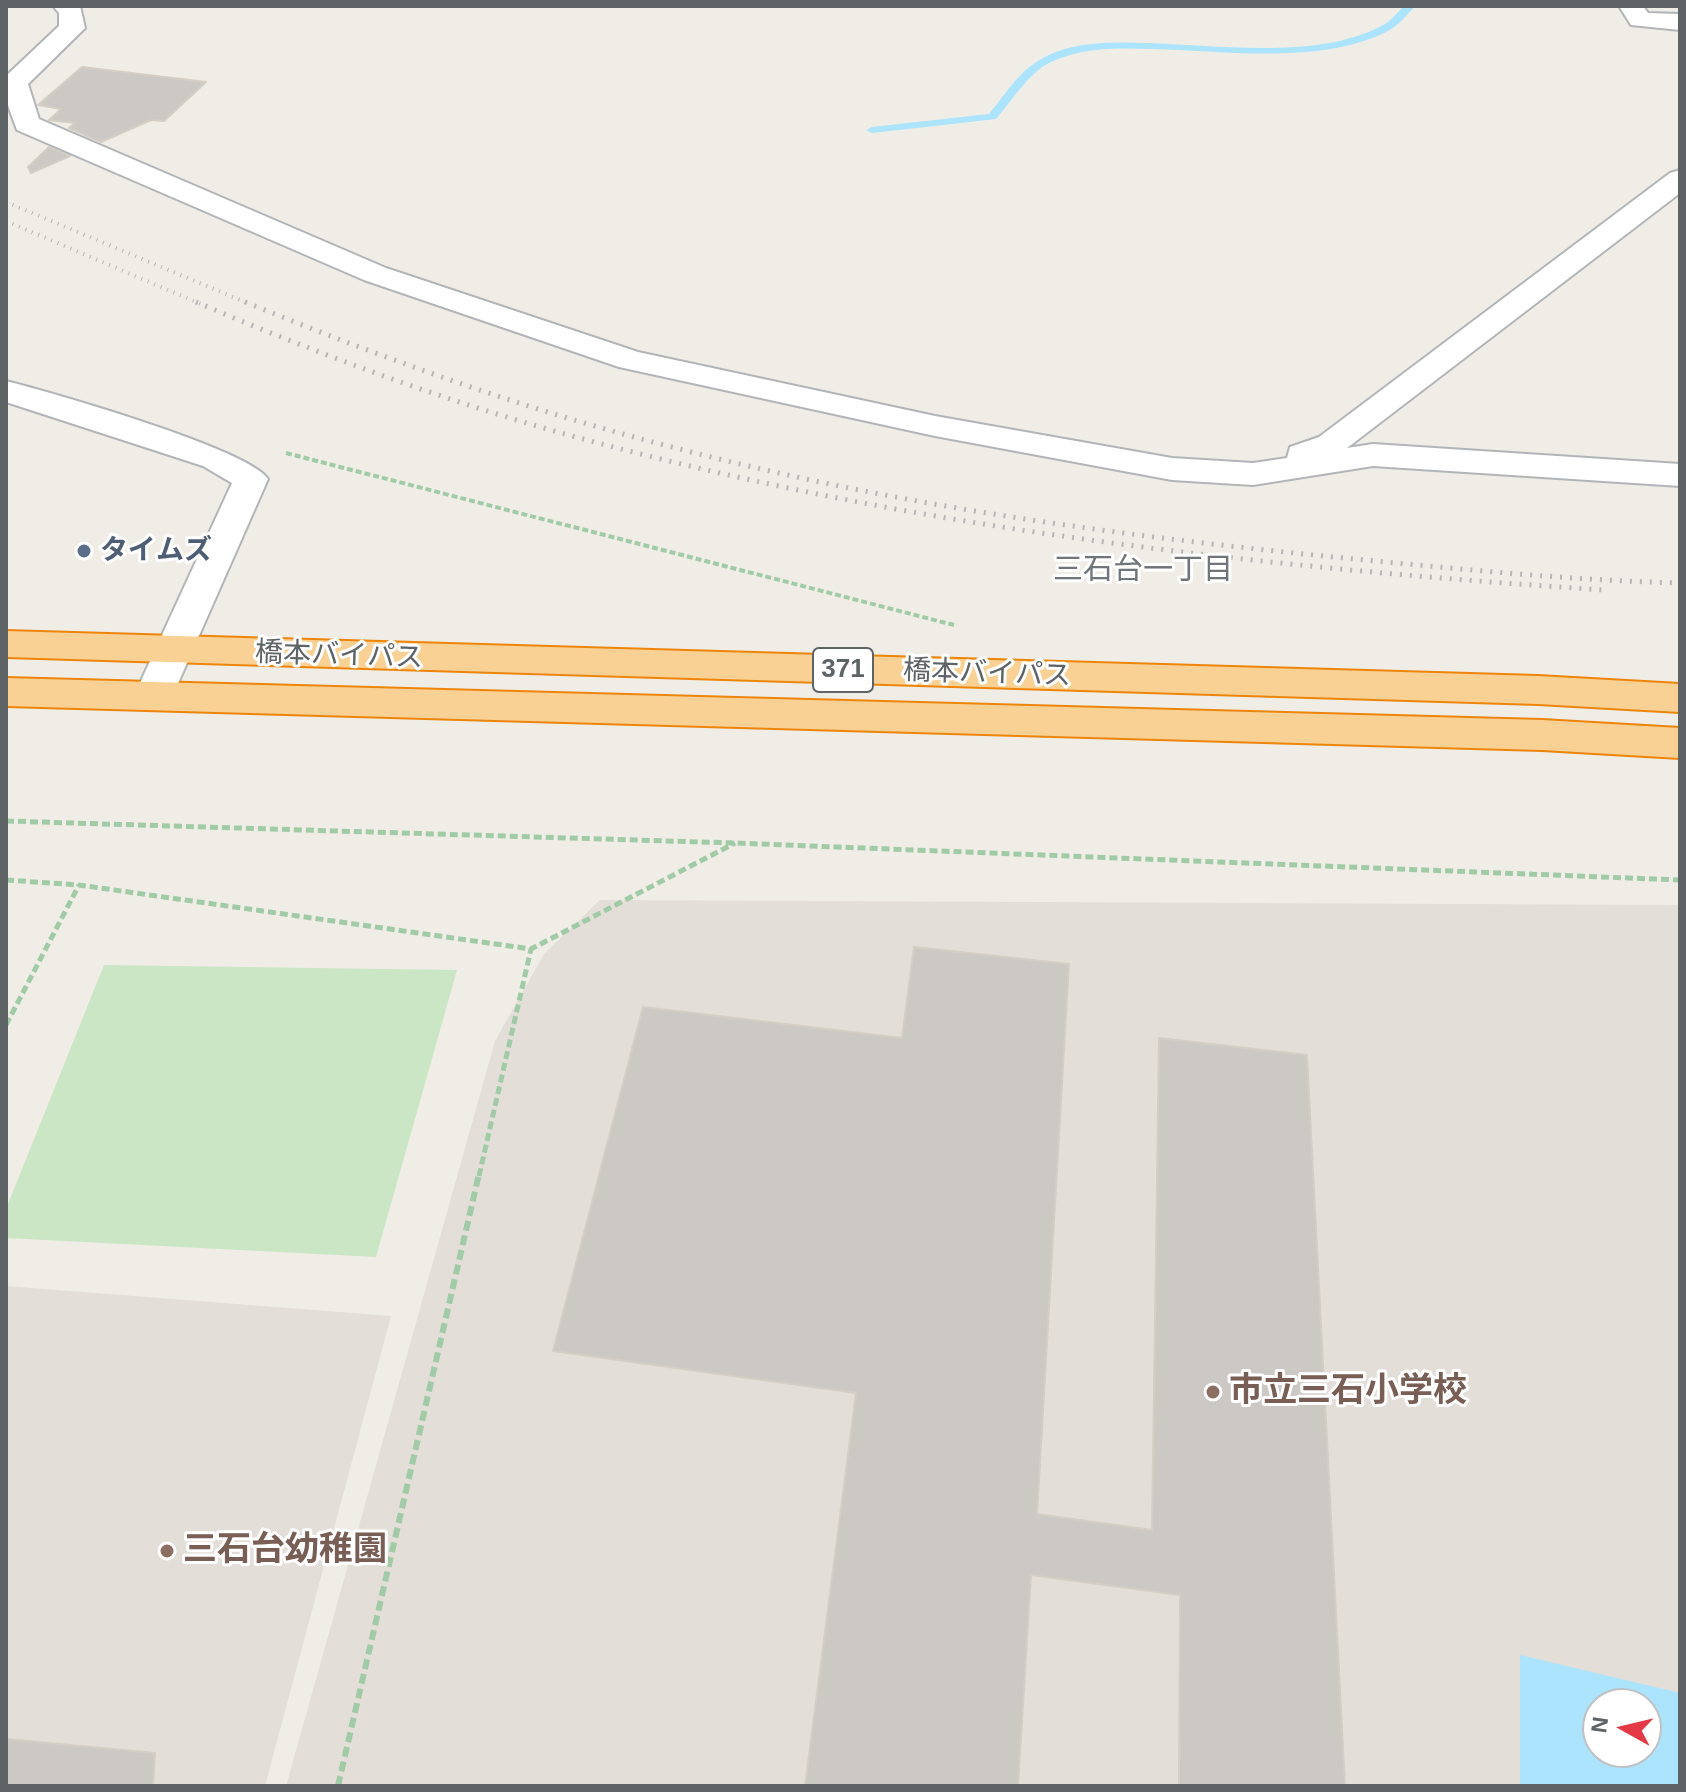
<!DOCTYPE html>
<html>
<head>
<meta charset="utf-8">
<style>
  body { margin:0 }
  #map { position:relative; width:1686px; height:1792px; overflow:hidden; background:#f0ede7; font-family:Helvetica,sans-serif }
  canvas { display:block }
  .frame { position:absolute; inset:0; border:8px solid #5e6366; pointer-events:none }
  .north { position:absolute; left:1582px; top:1688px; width:80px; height:80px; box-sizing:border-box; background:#fff; border:2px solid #bfc1c2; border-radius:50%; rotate:278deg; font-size:22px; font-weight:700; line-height:32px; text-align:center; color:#5e6366 }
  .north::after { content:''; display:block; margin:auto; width:28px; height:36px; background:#e33a46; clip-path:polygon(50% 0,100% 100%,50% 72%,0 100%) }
</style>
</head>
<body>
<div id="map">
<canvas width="1686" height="1792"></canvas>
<div class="frame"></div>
<div class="north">N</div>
</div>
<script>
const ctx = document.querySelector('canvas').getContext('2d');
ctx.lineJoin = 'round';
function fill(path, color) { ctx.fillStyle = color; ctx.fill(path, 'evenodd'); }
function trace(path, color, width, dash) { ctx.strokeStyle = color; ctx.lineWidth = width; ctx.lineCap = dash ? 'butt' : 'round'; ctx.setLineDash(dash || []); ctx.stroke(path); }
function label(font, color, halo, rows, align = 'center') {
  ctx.font = font + ' Helvetica,"Noto Sans JP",sans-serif'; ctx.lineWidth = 6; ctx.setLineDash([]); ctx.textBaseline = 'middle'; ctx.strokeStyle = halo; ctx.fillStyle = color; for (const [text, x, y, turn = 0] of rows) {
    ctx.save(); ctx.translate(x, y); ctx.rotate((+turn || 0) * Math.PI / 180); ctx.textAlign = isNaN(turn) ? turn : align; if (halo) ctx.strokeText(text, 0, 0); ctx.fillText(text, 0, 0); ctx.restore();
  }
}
fill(new Path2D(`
  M600,900l1080,5v881h-1394l209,-745 49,-87zM1598,1704h48v48h-48z
  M6,1286l385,30 -126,470h-259z`), '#e3ded8');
fill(new Path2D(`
  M104,965l353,5 -81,287 -370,-19v-29z`), '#cae6c5');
fill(new Path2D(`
  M1520,1655l160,38v93h-160zM1598,1704h48v48h-48z`), '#abe4fc');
fill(new Path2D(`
  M1404,6h11c-7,8 -17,20 -27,25 -66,34 -163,20 -235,18 -35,-1 -70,-2 -102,13 -23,11 -39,39 -55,57l-124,14 -6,-3 6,-3 117,-13c15,-18 29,-41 49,-53 31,-20 73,-19 108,-18 70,2 172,17 235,-17 9,-4 16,-13 23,-20z`), '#abe4fc');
const building = new Path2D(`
  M82,67l124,15 -42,39 -13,-1 -50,22 -32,-14 6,-5 -26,-3 12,-11 -23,-4z
  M49,147l21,9 -39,17 -3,-6z
  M914,947l155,17 -32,550 115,16 7,-492 148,17 38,731h-166l1,-191 -149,-20 -13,211h-213l51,-393 -303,-42 90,-344 259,31z
  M6,1739l149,14 -2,33h-147z`);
fill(building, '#ccc8c4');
trace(building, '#d4cec5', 2);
const minor = new Path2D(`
  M53,6h27l5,22 -57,56 11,35 347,149 252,84 297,64 237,42 81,5 34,-5 3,-11 29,-10 351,-264 10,-3v23l-333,255 26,-4 307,20v22l-307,-20 -120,19 -81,-5 -237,-44 -316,-69 -255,-87 -347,-150 -11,-30v-24l53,-50v-13z
  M1619,6h24l5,7 32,1v16l-49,-5z
  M6,381c44,11 243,68 262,98l-100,227 -14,4 -14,-4 -6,-10 98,-213 -29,-17 -197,-64z`);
const highway = new Path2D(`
  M6,631l1532,45 142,8v28l-142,-8 -1532,-47z
  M6,678l1536,42 138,8v30l-138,-8 -1536,-44z`);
trace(minor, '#b2b5b8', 4);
trace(highway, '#ed850a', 4);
trace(new Path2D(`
  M286,453l668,172`), '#a1cba7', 4, [6, 3]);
trace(new Path2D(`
  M6,821l729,22 945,37
  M6,880l73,5 452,64 204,-106
  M6,1025l73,-140
  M479,1176l52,-227`), '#a1cba7', 5, [8, 4]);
trace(new Path2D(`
  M338,1786l141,-612`), '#a1cba7', 6, [10, 5]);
fill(minor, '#fff');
fill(highway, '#f9d195');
trace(new Path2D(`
  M6,202l244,102
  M6,221l195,83`), '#b5b6b6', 4, [1, 6]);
trace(new Path2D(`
  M196,302c120,51 243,97 369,132 340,94 688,133 1039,156
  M245,302c140,57 281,108 427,145 216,57 439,88 662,110 115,11 230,23 346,26`), '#b5b6b6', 5, [2, 8]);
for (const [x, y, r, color] of [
  [84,551,8,"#5c6f8a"],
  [1213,1392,8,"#8d6e63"],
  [167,1551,8,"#8d6e63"]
]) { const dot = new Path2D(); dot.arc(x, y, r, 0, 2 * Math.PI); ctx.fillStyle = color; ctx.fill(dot); trace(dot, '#fff', 3); }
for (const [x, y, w] of [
  [843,670,60]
]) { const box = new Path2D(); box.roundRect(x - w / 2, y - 22, w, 44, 6); ctx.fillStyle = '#fff'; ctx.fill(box); trace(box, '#5e6366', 2); }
label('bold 26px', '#5e6366', null, [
  ["371",843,670]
]);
label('bold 28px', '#4e5e75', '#fff', [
  ["タイムズ",100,551]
], 'left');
label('28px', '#5e6366', '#fff', [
  ["橋本バイパス",339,656,2],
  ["橋本バイパス",987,674,2]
]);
label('30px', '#6f7578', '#fff', [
  ["三石台一丁目",1143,571]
]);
label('bold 34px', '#785e54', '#fff', [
  ["市立三石小学校",1229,1392],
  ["三石台幼稚園",183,1551]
], 'left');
</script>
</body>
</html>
